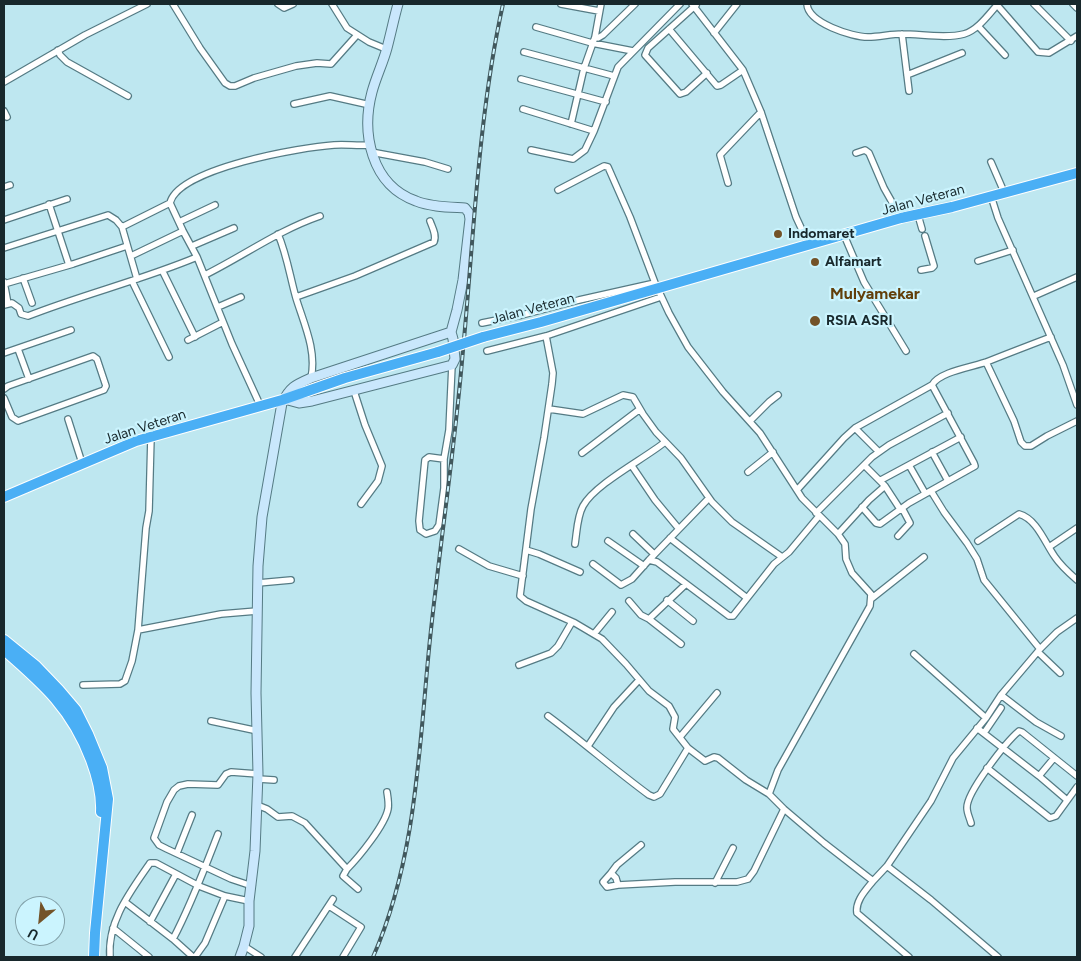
<!DOCTYPE html>
<html>
<head>
<meta charset="utf-8">
<style>
  body { margin:0 }
  #map { position:relative; width:1081px; height:961px; overflow:hidden; background:#bee7f0; font-family:Figtree,sans-serif }
  canvas { display:block }
  .frame { position:absolute; inset:0; border:5px solid #18282c; pointer-events:none }
  .north { position:absolute; left:15px; top:896px; width:50px; height:50px; box-sizing:border-box; background:#cbf4fe; border:1px solid #83a2aa; border-radius:50%; rotate:208deg; font-size:14px; font-weight:700; line-height:20px; text-align:center; color:#18282c }
  .north::after { content:''; display:block; margin:auto; width:18px; height:22px; background:#735329; clip-path:polygon(50% 0,100% 100%,50% 72%,0 100%) }
</style>
</head>
<body>
<div id="map">
<canvas width="1081" height="961"></canvas>
<div class="frame"></div>
<div class="north">U</div>
</div>
<script>
const ctx = document.querySelector('canvas').getContext('2d');
ctx.lineJoin = 'round';
function trace(path, color, width, dash) { ctx.strokeStyle = color; ctx.lineWidth = width; ctx.lineCap = dash ? 'butt' : 'round'; ctx.setLineDash(dash || []); ctx.stroke(path); }
function label(font, color, halo, rows, align = 'center') {
  ctx.font = font + ' Figtree,sans-serif'; ctx.lineWidth = 4.5; ctx.setLineDash([]); ctx.textBaseline = 'middle'; ctx.strokeStyle = halo; ctx.fillStyle = color; for (const [text, x, y, turn = 0] of rows) {
    ctx.save(); ctx.translate(x, y); ctx.rotate((+turn || 0) * Math.PI / 180); ctx.textAlign = isNaN(turn) ? turn : align; if (halo) ctx.strokeText(text, 0, 0); ctx.fillText(text, 0, 0); ctx.restore();
  }
}
const street = new Path2D(`
  M173,4l27,44 25,35 5,3h5l19,-8 42,-12 21,-3 14,1 26,-29
  M278,4l6,4 9,-4
  M332,4l15,24 22,14 17,7
  M561,4l38,7
  M692,4l51,66 18,42 35,105 13,28
  M807,4c1,19 45,33 61,33 11,0 23,-3 34,-3 19,0 44,5 62,0 14,-4 25,-20 34,-30
  M1034,4l37,37
  M1073,4l4,4
  M696,5l-48,43 -3,7 35,39 6,-2 21,-19
  M997,5l41,47 11,1 28,-17
  M978,26l27,29
  M536,27l56,16 41,8
  M669,29l48,57 4,-1 22,-15
  M714,33l23,-29
  M902,34l7,57
  M595,37l3,1 5,-3 32,-31
  M58,50l2,5 7,7 61,34
  M524,52l90,24
  M907,75l55,-22
  M521,79l85,23
  M4,82l81,-47 62,-31
  M294,104l36,-8 40,9
  M523,109l71,22 -9,19 -12,9 -42,-9
  M4,111l3,6
  M571,124l13,-56 11,-31 6,-33
  M594,131l24,-64 62,-63
  M371,152l54,10 23,7
  M856,153l9,-3 4,3 15,35 17,30
  M991,162l13,30
  M728,183l-8,-28 41,-43
  M4,187l6,-2
  M558,190l46,-24 4,1 22,50 25,66 14,30 19,34 35,45 37,41 42,65 36,36 7,10 1,15 6,14 19,21 -1,12 -92,164 -9,24 15,15 40,34 49,38c-7,9 -18,20 -16,32l52,44
  M991,196l7,22 65,147 14,40
  M49,204l20,61
  M918,215l4,14
  M4,220l63,-21
  M179,222l36,-17
  M122,227l48,-24
  M278,234c9,21 12,43 18,64 8,26 21,53 15,80
  M844,235l20,47 42,69
  M192,246l42,-18
  M4,248l104,-33 8,5 6,7 15,52
  M131,256l52,-25
  M978,261l35,-11
  M921,270l11,-2 2,-2 -9,-30
  M163,272l32,65
  M205,275c40,-20 72,-44 115,-59
  M23,278l9,25
  M132,281l37,76
  M4,282l4,22
  M4,284l69,-20 54,-18
  M1034,296l43,-19
  M296,297l59,-21 79,-34c3,-7 -2,-15 -4,-21
  M4,305l8,-2 7,5 2,6 7,2c56,-22 114,-36 169,-59
  M218,307l23,-10
  M482,323l40,-8 57,-15 76,-17
  M546,336l7,37 -1,11 -8,54 -13,71 -11,87 6,5 49,22 27,16 24,25 23,27 20,15 6,11 -2,12 15,19 17,13 9,-4 4,1 28,22 23,14
  M188,340l35,-18
  M18,349l11,30
  M487,351l59,-15 115,-39
  M4,353l67,-23
  M986,362l28,59 7,21 4,4h6l16,-10 30,-15
  M932,385c8,-14 42,-18 57,-24 20,-8 41,-16 62,-24
  M4,389l4,-3 85,-30 4,3 9,27 -2,4 -86,31 -6,-4 -8,-19
  M354,391l11,34 17,41 -4,15 -17,23
  M260,405l-28,-61 -35,-87 -14,-26 -13,-28c8,-35 133,-56 164,-58 12,-1 23,1 35,0
  M549,409l34,5 40,-19 10,2 10,17 13,18 25,26 31,44 20,20 50,35
  M68,419l14,44
  M750,421l19,-19 9,-7
  M855,428l24,24
  M932,452l16,29
  M582,453l58,-44
  M444,459l-15,-2 -4,3 -6,61 1,9 6,4 9,-3 4,-6 5,-37v-29l5,-29 3,-65
  M864,465l21,21 15,23
  M909,465l16,28
  M632,466l23,34 24,29
  M748,472l25,-20
  M881,480l80,-43
  M797,490l47,-52 11,-10 77,-43 42,78 1,3 -66,37 -29,21 -4,-1 -14,-16
  M931,491l13,21 23,31 10,16 7,21 56,69
  M816,513l56,-56 17,-12 59,-32
  M633,534l21,20
  M838,534l31,-34 16,-14
  M898,536l12,-13 -8,-15
  M670,538l77,60
  M608,541l36,25
  M978,541l41,-27c18,5 26,29 36,43 6,9 14,16 22,23
  M575,544c2,-13 2,-27 8,-38 12,-22 61,-47 82,-64
  M1049,547l28,-19
  M459,549l30,17 34,10
  M526,550l13,4 41,18
  M649,560l60,-62
  M593,564l28,21 11,-6 17,-19 8,2 72,54h4l41,-52 15,-12 30,-36
  M258,583l33,-3
  M871,599l53,-42
  M667,600l26,21
  M629,601l12,14 8,4
  M138,630l8,-102 3,-17 2,-74
  M594,634l18,-22
  M681,644l-32,-25 37,-35
  M1038,652l22,21
  M914,654l72,64
  M519,665l32,-12 7,-7 14,-24
  M83,685l37,-1 5,-3 7,-20 6,-31 83,-16 36,-3
  M1001,695l35,27 25,14
  M548,716c35,26 67,54 101,79l5,2 6,-3 28,-46
  M211,721l47,10
  M977,728l62,48 28,24
  M984,733l17,-25
  M680,737l37,-44
  M588,746l26,-39 25,-27
  M987,768l63,50 6,-2 21,-29
  M1039,776l15,-18
  M258,779l16,1
  M257,805l10,4 11,8 14,-1 13,7 42,46 -4,7 15,13
  M971,823c-1,-4 -4,-10 -4,-15 -1,-15 39,-66 52,-77l3,1 55,44
  M177,853l15,-38
  M887,866l44,34 67,57
  M347,869c12,-12 38,-44 41,-60 1,-5 0,-11 -1,-17
  M611,873l6,-8 24,-20
  M873,881l14,-15 44,-65 22,-43 33,-40 15,-23 39,-46 17,-17 20,-14
  M715,883l18,-35
  M618,885l-2,-7 -5,-5 -8,9 4,5 11,-2 57,-3h62l11,-3 6,-8 30,-62
  M252,886l-21,-7 -64,-30 -8,-4 -5,-7 13,-36 7,-12 5,-4 9,-2 30,1 8,-11 5,-2 27,2
  M125,902l48,37 20,18
  M329,906l32,21 -18,30
  M150,922l26,-48
  M113,928l36,29
  M173,939c18,-34 31,-69 45,-105
  M244,946l17,11
  M110,957c-3,-36 21,-66 40,-94h6l43,23 26,10 24,5
  M195,957l10,-14 20,-47
  M295,957l38,-58`);
const secondary = new Path2D(`
  M284,399l15,4 13,-2 140,-36 3,-6 -2,-20 -2,-7 6,-22 6,-30 7,-61 -1,-6 -4,-5c-16,-1 -34,-1 -49,-7 -45,-16 -55,-68 -44,-109 4,-15 11,-29 15,-44 4,-15 7,-30 11,-44
  M240,957l4,-11 5,-20v-25l6,-50 3,-77 -2,-81 2,-127 4,-49 20,-114c8,-16 13,-18 29,-25l140,-46`);
const highway = new Path2D(`
  M483,337l58,-15 360,-104 51,-11 125,-34
  M4,497l132,-56 146,-41 63,-22 93,-26
  M4,640l32,26 23,24 17,20 12,24 14,34 6,31 -13,134 -1,24
  M4,650c39,34 68,59 87,110 6,16 11,34 10,52`);
trace(street, '#557b84', 8);
trace(secondary, '#557b84', 11);
trace(highway, '#fff', 12);
trace(street, '#fff', 5.5);
trace(secondary, '#c9e7fc', 9);
trace(highway, '#4aaff5', 10);
const rail = new Path2D(`
  M373,957c44,-99 46,-211 57,-318 10,-96 25,-192 33,-289 11,-115 15,-233 40,-346`);
trace(rail, '#41585d', 4);
trace(rail, '#cbf4fe', 2, [5.5]);
const highwayBridge = new Path2D(`
  M438,352l45,-15`);
trace(highwayBridge, '#fff', 12, []);
trace(highwayBridge, '#4aaff5', 10);
for (const [x, y, r, color] of [
  [778,234,5,"#735329"],
  [815,262,5,"#735329"],
  [815,321,6,"#735329"]
]) { const dot = new Path2D(); dot.arc(x, y, r, 0, 2 * Math.PI); ctx.fillStyle = color; ctx.fill(dot); trace(dot, '#cbf4fe', 2); }
label('14px', '#18282c', '#cbf4fe', [
  ["Jalan Veteran",923,200,-15],
  ["Jalan Veteran",533,309,-15],
  ["Jalan Veteran",145,427,-18]
]);
label('bold 14px', '#18282c', '#cbf4fe', [
  ["Indomaret",788,234],
  ["Alfamart",825,262],
  ["RSIA ASRI",826,321]
], 'left');
label('bold 16px', '#623f0a', '#cbf4fe', [
  ["Mulyamekar",875,294]
]);
</script>
</body>
</html>
